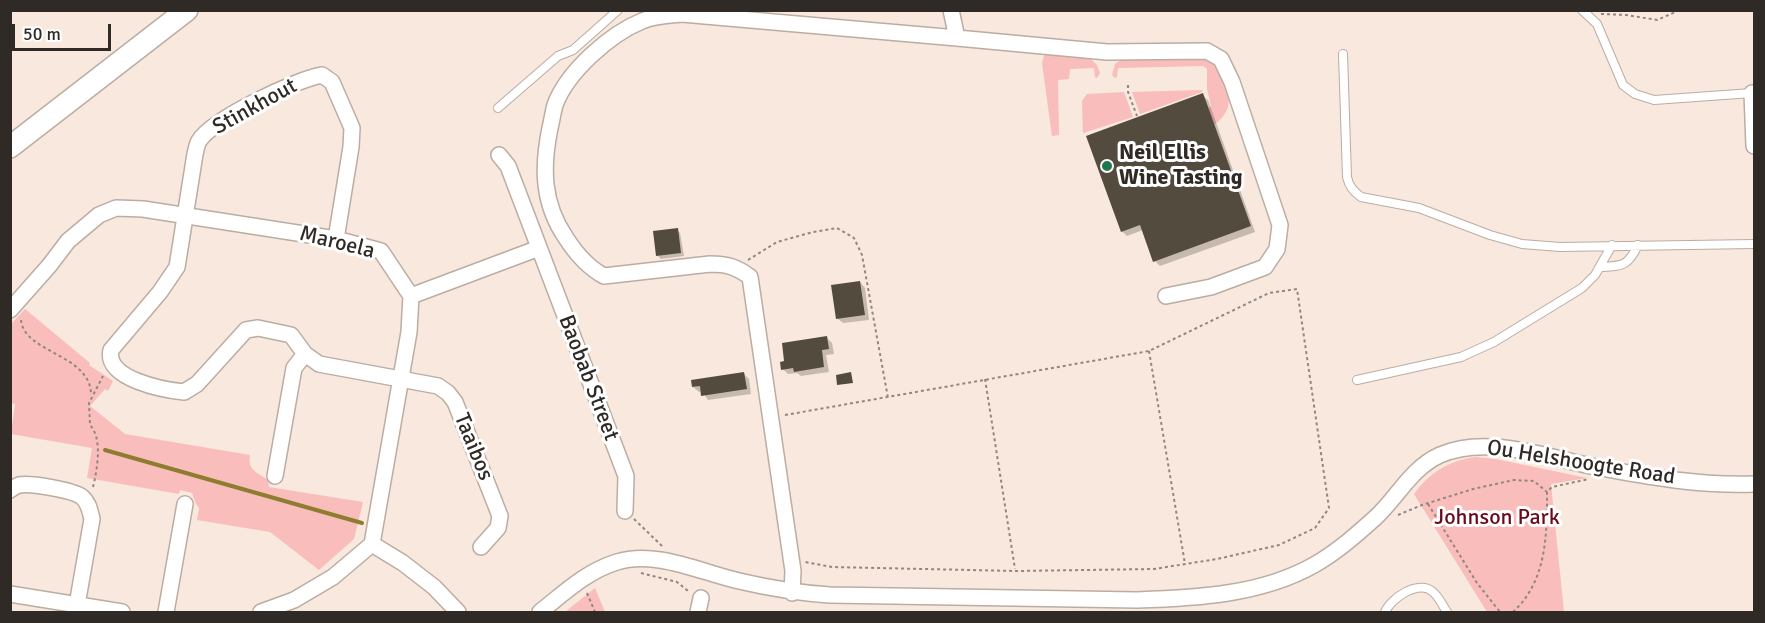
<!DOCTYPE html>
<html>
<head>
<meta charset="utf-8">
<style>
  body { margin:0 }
  #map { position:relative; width:1765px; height:623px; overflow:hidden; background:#f8e8dd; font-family:Signika,sans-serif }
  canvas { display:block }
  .frame { position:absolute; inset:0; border:12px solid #302a26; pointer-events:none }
  .scale { position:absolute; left:12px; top:24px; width:99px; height:27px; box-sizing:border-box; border:3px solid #302a26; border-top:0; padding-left:8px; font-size:18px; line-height:21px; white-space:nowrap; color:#302a26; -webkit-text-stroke:4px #fff; paint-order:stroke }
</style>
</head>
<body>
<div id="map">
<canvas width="1765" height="623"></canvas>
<div class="frame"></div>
<div class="scale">50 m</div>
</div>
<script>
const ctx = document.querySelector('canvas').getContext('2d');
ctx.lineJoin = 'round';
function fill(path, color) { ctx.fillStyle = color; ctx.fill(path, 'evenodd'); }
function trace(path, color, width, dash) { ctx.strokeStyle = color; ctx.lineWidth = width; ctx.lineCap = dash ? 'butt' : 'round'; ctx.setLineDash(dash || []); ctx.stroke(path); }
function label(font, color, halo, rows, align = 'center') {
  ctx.font = font + ' Signika,sans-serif'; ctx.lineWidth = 6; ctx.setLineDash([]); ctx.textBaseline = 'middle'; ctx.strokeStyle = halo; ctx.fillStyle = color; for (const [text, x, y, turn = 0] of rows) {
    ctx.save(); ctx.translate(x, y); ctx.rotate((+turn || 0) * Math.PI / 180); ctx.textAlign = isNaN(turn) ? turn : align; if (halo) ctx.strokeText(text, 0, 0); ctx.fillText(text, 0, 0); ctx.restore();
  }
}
fill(new Path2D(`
  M1045,52l44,5 8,8 3,8 -3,5 -2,-1 -1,-9 -24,1 -1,10 -11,1 1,55 -7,1 -10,-73z
  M1203,57l15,7c9,25 21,42 -4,61l-6,-16 3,-3 -4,-17v-20l-4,-3 -85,2 -1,9 -2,1 -3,-3 3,-11 7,-5z
  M1202,90v2l-62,22 -8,-22z
  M1124,92l9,25 -50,16 -1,-32 5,-7z
  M25,309l65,54 -1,2 24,16 -5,10 -3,-2 -15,17 35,28 125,21c-3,15 8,18 18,25l1,7 94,15 -9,37 -35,31 -49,-38 -73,-12 2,-12 -3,-4 -4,-11 -12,-3 -1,4 -92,-16 5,-30 -81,-14 4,-30 -4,-1v-79z
  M1476,457l20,2 91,19 -36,6 13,128h-77l-73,-118c15,-21 36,-34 62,-37z
  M595,588l10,24h-40z`), '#f9bdbc');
fill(new Path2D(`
  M1202,95l6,5 47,132 -95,34 -5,-5 -12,-31 -16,6 -5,-5z
  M677,230l3,3 4,23 -23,3 -3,-3z
  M860,282l5,6 4,32 -26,3 -6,-5z
  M826,337l6,6 2,11 -8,1 3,17 -28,4 -4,-3 -9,1 -5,-5z
  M744,374l5,5 2,15 -43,6 -6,-9 -3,1 -6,-5z`), '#0003');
trace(new Path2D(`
  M105,450l257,73`), '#8e7d2e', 4);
fill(new Path2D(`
  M1203,93l48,133 -98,36 -13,-37 -19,7 -35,-96z
  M678,228l3,25 -25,3 -3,-25z
  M860,281l5,34 -29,4 -5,-34z
  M827,336l2,13 -7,1 2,17 -30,5 -1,-4 -12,2 -1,-8 4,-1 -2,-18z
  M744,372l3,17 -46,7 -1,-10 -8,1 -1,-7z
  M851,372l2,11 -16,2 -1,-10z`), '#534b3e');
const service = new Path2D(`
  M1582,10l15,14 26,61 12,9 19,6 98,-7
  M1343,54l4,123c2,9 6,14 14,20l58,11 71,27 32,9 38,3 194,-3
  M498,108l60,-52 15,-6 45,-40
  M1601,267c22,-1 27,-1 37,-22
  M1357,380l104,-23 33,-15 88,-54 13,-13 17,-30
  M1385,612c6,-14 34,-33 48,-20 6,5 10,14 14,20`);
const minor = new Path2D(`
  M951,10l6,28 150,14 100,-1 14,8 11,23 48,143 -3,24 -12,18 -54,20 -45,9
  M1754,93h-2l2,53
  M499,155l9,11 118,310 -1,35
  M336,239l15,-92 1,-19 -20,-46 -10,-7c-25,4 -110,44 -123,66 -2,3 -3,9 -4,13l-18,113 -17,25 -49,58c-7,29 53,40 73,42l13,-8 49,-54 12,-2 33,7 14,19 14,10 119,22 10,7 7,9 45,114 -2,12 -17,19
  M411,296l128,-48
  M10,310l39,-44 19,-25 31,-26 17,-7 27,1 193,30 45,12 30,45 -2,36 -37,212 -39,33 -39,23 -33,12
  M275,476l19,-108 11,-14
  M10,490c3,-2 6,-4 9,-5 12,-2 54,5 63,12 7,6 8,14 10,22l-15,86
  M372,544l31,19 31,24 24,25
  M792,593l1,-22 -43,-294c-13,-10 -23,-13 -40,-13l-106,12c-15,-8 -29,-24 -38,-38 -24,-35 -24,-71 -16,-110 2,-8 3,-16 5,-23 12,-33 55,-71 87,-84 13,-6 27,-6 40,-7l275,24
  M10,594l112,18
  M166,612l19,-108
  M540,612c24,-19 47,-41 77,-50 39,-12 83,10 122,19 30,7 59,12 91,14l307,5c59,-2 124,-5 177,-35 23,-13 42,-30 61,-47 22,-20 36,-50 65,-63 47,-21 109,3 156,12 52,10 106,19 158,17
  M698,612l3,-14`);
const secondary = new Path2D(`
  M10,147l177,-137`);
trace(service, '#bbada2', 10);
trace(minor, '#bbada2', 18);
trace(secondary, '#bbada2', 24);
trace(new Path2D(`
  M1601,14l26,1 30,5 23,-10
  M1128,85v7l9,24
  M748,260l29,-18 36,-10 24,-4 17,10 8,17 26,143
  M21,320c3,33 69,34 70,74
  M1149,351l36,213
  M985,379l30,190
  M785,415l364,-64 120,-58 28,-4 32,219 -14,20 -36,17 -62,14 -63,10 -138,2 -184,-4 -27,-5
  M93,487c4,-17 10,-48 -3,-62l-1,-22 14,-27
  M1428,504l49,79 23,29
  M1398,515l24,-10 51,-16 41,-9 20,1 13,11
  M634,519l28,27
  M641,573l36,9 11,9
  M587,593l8,19
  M1513,612c34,-31 34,-78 34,-120l5,-5 37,-8`), '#928780', 2, [3, 3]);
trace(service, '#fff', 8);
trace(minor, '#fff', 15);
trace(secondary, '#fff', 21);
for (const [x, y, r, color] of [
  [1107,166,6,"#1e784c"]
]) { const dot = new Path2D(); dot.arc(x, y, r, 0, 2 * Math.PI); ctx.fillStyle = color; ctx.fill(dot); trace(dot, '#fff', 2); }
label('22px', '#302a26', '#fff', [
  ["Stinkhout",255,107,-29],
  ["Maroela",337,243,14],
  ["Baobab Street",588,378,69],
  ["Taaibos",473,447,68],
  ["Ou Helshoogte Road",1581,463,9]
]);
label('bold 22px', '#302a26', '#fff', [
  ["Neil Ellis",1119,153],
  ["Wine Tasting",1119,178]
], 'left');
label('22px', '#6a091b', '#fff', [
  ["Johnson Park",1497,518]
]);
</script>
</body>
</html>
